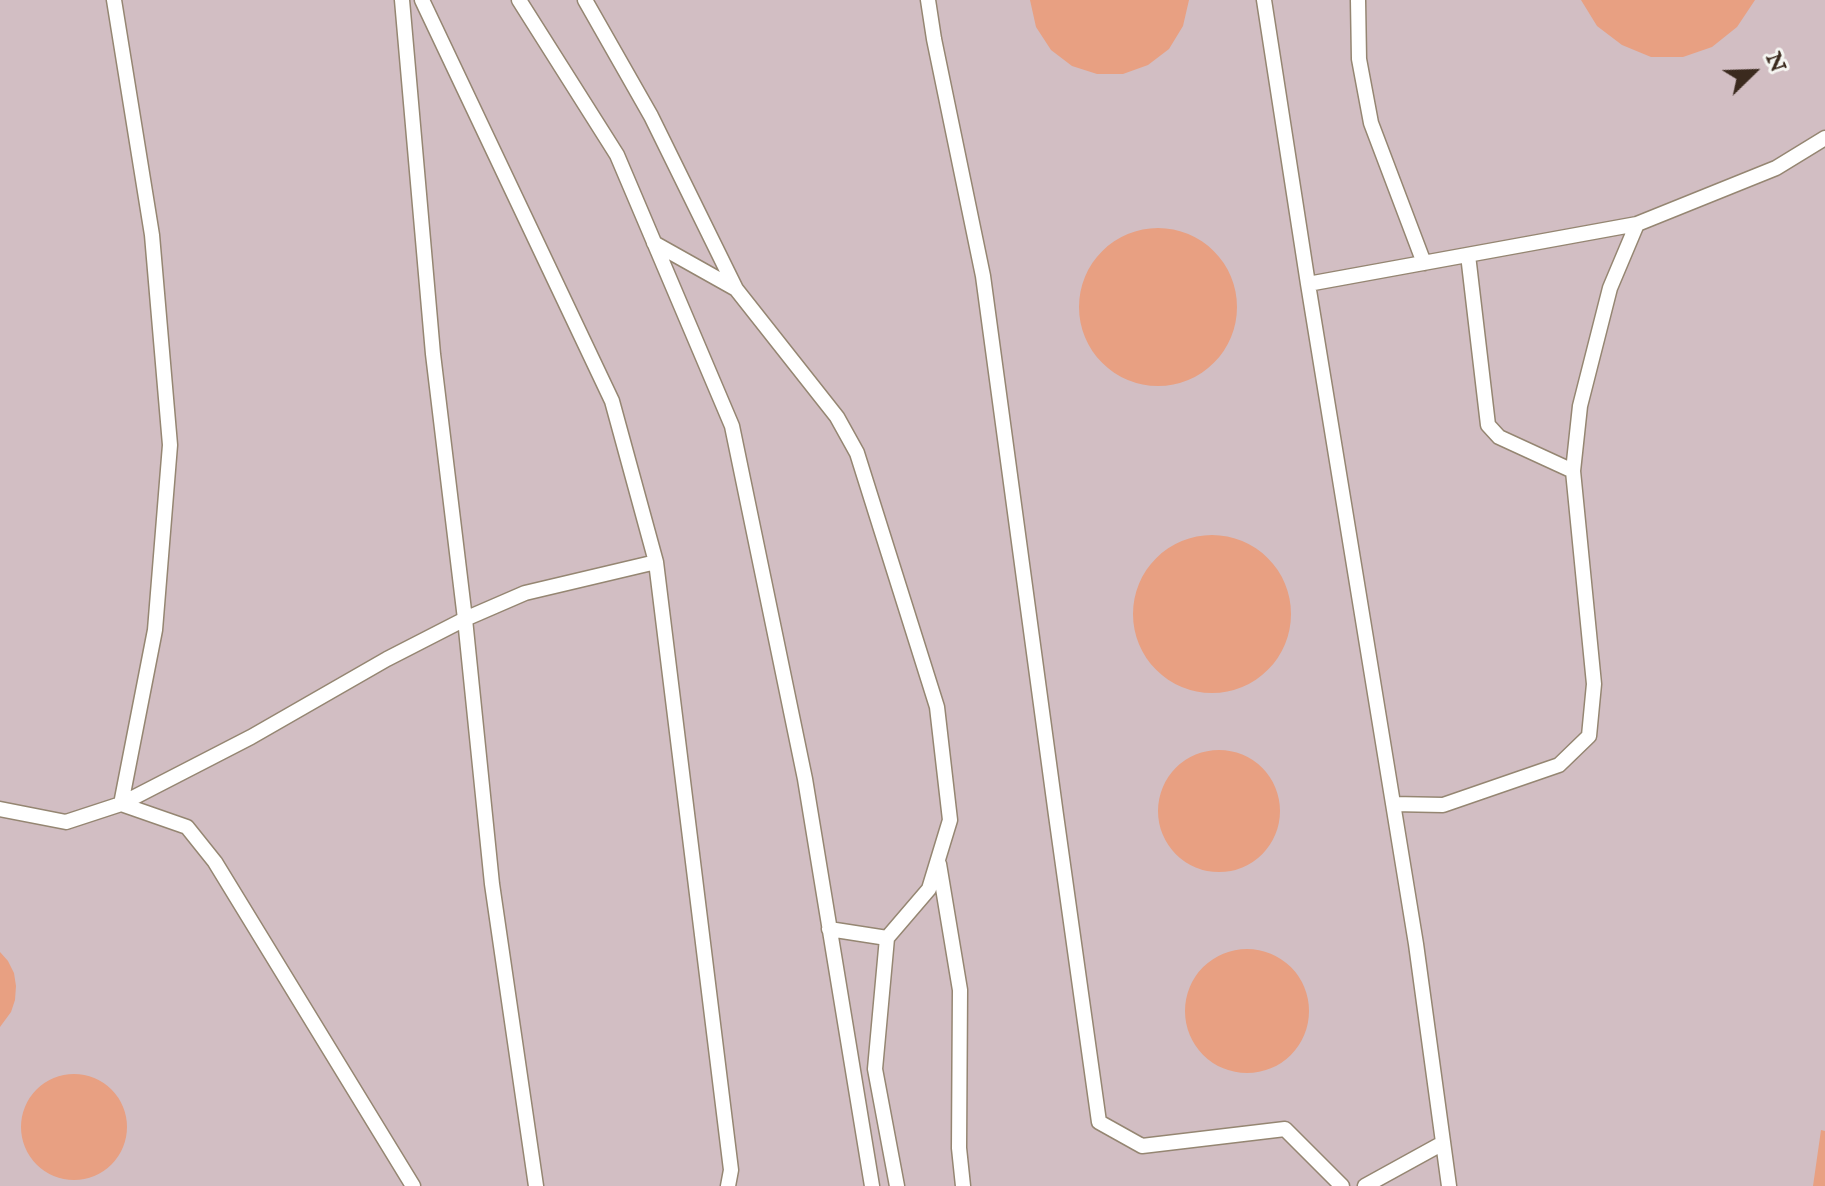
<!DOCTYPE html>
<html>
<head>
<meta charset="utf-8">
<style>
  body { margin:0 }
  #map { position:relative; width:1825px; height:1186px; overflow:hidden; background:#efe2c6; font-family:"IM FELL English",serif }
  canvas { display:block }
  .north { position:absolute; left:1713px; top:32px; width:80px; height:80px; -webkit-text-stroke:6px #f6f6f2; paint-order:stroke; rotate:67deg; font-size:22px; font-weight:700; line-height:32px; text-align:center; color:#3b2a1e }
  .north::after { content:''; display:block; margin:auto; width:28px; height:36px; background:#3b2a1e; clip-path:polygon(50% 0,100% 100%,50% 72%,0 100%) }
</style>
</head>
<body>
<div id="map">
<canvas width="1825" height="1186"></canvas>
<div class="north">N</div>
</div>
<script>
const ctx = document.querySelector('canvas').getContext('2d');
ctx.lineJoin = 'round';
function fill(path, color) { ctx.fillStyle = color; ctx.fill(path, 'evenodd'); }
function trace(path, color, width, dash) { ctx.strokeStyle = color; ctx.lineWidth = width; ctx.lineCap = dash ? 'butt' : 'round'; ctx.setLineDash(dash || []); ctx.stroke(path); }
fill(new Path2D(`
  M0,0h1825v1186h-1825z`), '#d2bec3');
fill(new Path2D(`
  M1030,0h159l-6,26 -14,23 -21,16 -25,9h-26l-25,-8 -21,-16 -15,-23z
  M1581,0h174l-18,27 -25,20 -29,10h-32l-29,-12 -25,-19z
  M1079 307a79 79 0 1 1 158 0a79 79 0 1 1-158 0Z
  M1133 614a79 79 0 1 1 158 0a79 79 0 1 1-158 0Z
  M1158 811a61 61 0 1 1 122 0a61 61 0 1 1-122 0Z
  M1185 1011a62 62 0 1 1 124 0a62 62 0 1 1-124 0Z
  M0,952l8,9 6,12 2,13 -1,14 -4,12 -11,15z
  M21 1127a53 53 0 1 1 106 0a53 53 0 1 1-106 0Z
  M1821,1130l4,1v55h-12z`), '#e8a082');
const lane = new Path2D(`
  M114,0l38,235 18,210 -15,185 -34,174
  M402,0l31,354 32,265 27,265 44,302
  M422,0l190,401 44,161 75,608 -3,16
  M519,0l98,155 115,271 73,353 67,407
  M585,0l66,116 85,173
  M928,0l6,39 49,237 73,539 43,307 43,24 143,-17 57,57
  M1264,0l44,284 108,660 33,242
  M1358,0l1,59 12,64 53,140
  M654,243l82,46 101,128 20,36 80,254 13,113 -21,69 -42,49 -12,131 22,117
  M1468,255l20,170 11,12 74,34
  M1308,284l329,-60 139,-56 49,-30
  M121,804l130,-67 136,-78 78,-40 60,-26 131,-31
  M1393,804l50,1 116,-40 30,-29 5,-52 -21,-213 7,-65 30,-118 27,-64
  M0,809l66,13 55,-18 66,23 28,35 198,324
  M939,864l21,126 -1,158 4,38
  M829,929l58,9
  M1365,1186l78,-43`);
trace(lane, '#958672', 17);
trace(lane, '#fff', 14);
</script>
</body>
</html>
